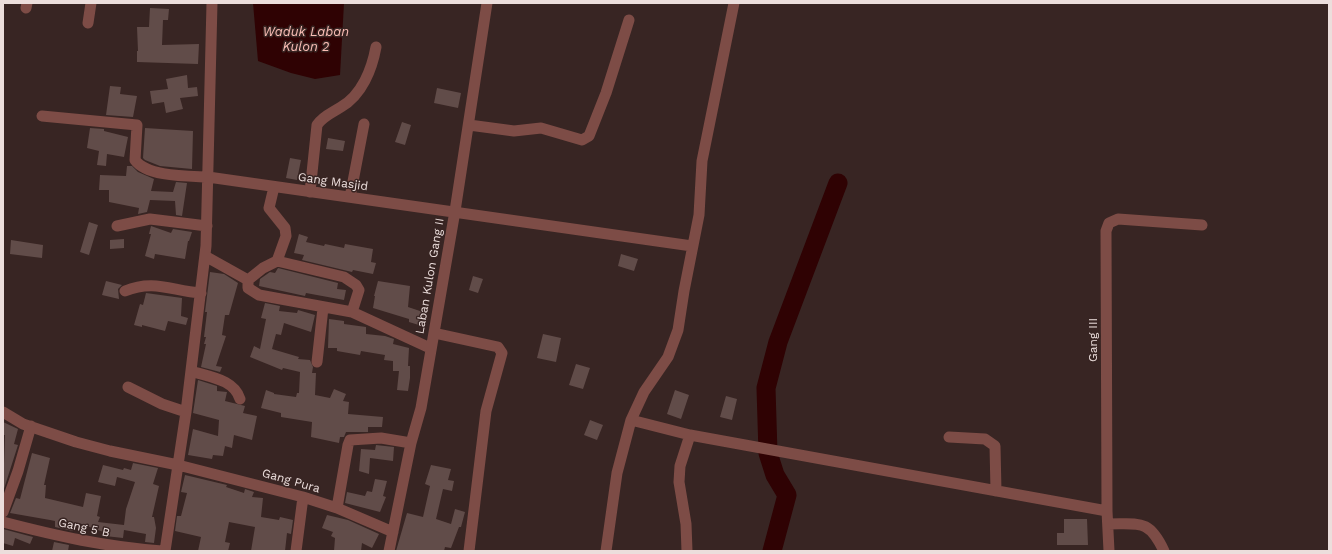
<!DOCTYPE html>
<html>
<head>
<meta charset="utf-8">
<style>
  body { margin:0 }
  #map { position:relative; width:1332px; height:554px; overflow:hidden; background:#382523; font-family:"Work Sans",sans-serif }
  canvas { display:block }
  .frame { position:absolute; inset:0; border:4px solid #ecdedc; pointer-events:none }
</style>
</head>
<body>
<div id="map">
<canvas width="1332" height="554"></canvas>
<div class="frame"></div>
</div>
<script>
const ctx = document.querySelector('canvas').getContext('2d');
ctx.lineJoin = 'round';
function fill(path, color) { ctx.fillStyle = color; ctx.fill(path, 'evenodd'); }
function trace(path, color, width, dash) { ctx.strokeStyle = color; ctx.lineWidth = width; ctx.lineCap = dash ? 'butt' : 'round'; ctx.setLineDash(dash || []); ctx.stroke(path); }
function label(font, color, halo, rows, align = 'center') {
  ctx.font = font + ' "Work Sans",sans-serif'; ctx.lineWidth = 3; ctx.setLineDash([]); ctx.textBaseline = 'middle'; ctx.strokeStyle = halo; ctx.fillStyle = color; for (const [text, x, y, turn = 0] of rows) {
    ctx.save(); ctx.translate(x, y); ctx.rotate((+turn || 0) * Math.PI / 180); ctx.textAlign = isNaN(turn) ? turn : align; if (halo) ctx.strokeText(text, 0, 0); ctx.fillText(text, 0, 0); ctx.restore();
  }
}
fill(new Path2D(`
  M253,3h91l-4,72 -25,4 -24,-6 -33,-12z`), '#2f0203');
trace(new Path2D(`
  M772,551l15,-56 -12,-20 -7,-22 -2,-65 12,-46 60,-159`), '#2f0203', 19);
fill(new Path2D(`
  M150,8l19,1 -1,11h-5l-1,25 37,-1 -1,20 -61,-2v-11h1l-1,-24h12z
  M187,75l1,13 9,-1 1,9 -18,2 3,11 -17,4 -2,-11 -12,2 -2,-13 18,-2 -2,-10z
  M110,86l11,1 -1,7 17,2 -4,21 -27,-2z
  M437,88l24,5 -3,15 -24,-5z
  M402,122l9,3 -6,20 -10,-3z
  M90,128l14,1v2l24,6 -4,20 -17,-3 -1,12 -9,-1 2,-14 -12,-3z
  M145,128l48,3 -1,38 -32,-3 -15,-6 -2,-2z
  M328,138l17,3 -2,10 -17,-2z
  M290,158l11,2 -4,20 -11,-2z
  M127,166h5l6,6 16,7 -3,12 22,1 3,-10 11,1 -5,33 -6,-1 -1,-14 -25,-1 -3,12 -9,2 1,-6 -30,-6v-12h-10l1,-15 26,1z
  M89,222l9,3 -9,30 -9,-3z
  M151,226l20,7 2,-4 19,3 -3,9h-1l-3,18 -30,-5 -1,5 -9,-3 6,-22h-2z
  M299,234l9,3 -2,5 18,4 1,-2 19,4 1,-4 28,5 -2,13 5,1 -3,11 -20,-4 -1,2 -50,-12 2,-5 -10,-2z
  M124,239v9l-14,1v-9z
  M11,240l32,5 -1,13 -32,-4z
  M621,254l17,5 -4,12 -16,-5z
  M278,268l60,15 -1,6 9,1 -2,10 -38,-7 -1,3 -46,-10 1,-7 10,-7 5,1z
  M210,272l14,2 14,9 -9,32h-4l-3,20 4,1 -10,30 6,1 -2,5 -19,-5 5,-23h-2l2,-7h-2l3,-25h-2z
  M473,276l10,3 -5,14 -9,-3z
  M106,281l16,4 -4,4 1,10 -17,-4z
  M378,281l32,5 -2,21 18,6 -4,13 -13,-4v-3l-36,-11 2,-12h-1z
  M146,293l36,5 -1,18 7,2 -2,7 -18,-4 -3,10 -23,-6v2l-8,-2 6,-21 3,1z
  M265,303l15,3 -1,5 18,2 1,-3 17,5 -4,17 -27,-9 -3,12 -5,-1 -4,15 27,8 -1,2 12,1 3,7 -1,6h4l-1,22 15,3 4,-9 12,5 -3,7 6,1 -1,12 35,3 -1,10h-14v5h-22l-2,5h-4l-1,6 -28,-6 1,-15 -31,-5v-4l-20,-5 5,-18 8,3v1l22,3 1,-4h2l1,-21 -17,-4 -1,2 -32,-13 4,-11 6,3 6,-30 -5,-1z
  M329,319l15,2v3l22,3v7l19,2 9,3 -1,5 16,4 -1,18h2v12l-2,13 -11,-1 2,-19h-6v-10l-9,-1 1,-5 -24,-4 -1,4 -23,-4v-3h-9z
  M543,334l18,4 -5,24 -19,-4z
  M576,364l14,4 -7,21 -14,-4z
  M198,380l19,6v5l10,1 -2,9 20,5 -2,7 14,3 -5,24 -18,-5 -2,13 -7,-2 -2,10 -10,-1 -1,4 -24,-4 5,-26 25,7 1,-16 -26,-7z
  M675,390l14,5 -8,24 -14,-5z
  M726,396l11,3 -5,21 -12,-3z
  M590,420l13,5 -6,15 -13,-5z
  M3,422l15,7 -4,15 4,1 -15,47 2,-57h-2z
  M376,445l18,2 -1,14 -23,-3 -1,16 -10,-3 2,-22 14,1z
  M32,453l18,5 -6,27h2l-1,13 38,9 3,-14 15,3 -4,20 3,1 -2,5 26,3 2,-16 9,-27 -18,-5 -2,9 -17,-4 5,-17 20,5 1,-2 7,2 2,-7 25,5 -5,16 6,2 -7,31h2l2,11 -2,15 -9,-1 1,-8 -22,-4 -1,8 -18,-2 1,-3 -27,-10v3l-5,-1 -1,6 -18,-4v-6l-5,-1 -40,-7 6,-15 4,1z
  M431,465l20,4 -3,11 6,1 -2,10 -9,-2 -7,30 15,5 4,-15 10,3 -4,15h-2l-8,21 -6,-1 -1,4h-48l11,-38 16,4 7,-31 -5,-2z
  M185,475l42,10 -1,2 18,6 1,-4 9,3 -2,5 11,1 -2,19 18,3 1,-3 13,3 -2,14 -4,-1 -2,18h-34l4,-24 -26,-5 -4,20 5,1 -2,8h-30l3,-14 -26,-6 2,-15h4l6,-23 -6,-1z
  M375,479l12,2 -4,15 3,1 -6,15 -35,-9 2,-11 18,4 2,-5 5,1z
  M327,515l21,5 31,14 -7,14 -10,-5 -1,8h-27l1,-13 -4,-2 2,-4 -11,-4z
  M1064,519h23l1,26h-31v-12h7z
  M3,529l30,8 -3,7 -15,-6 -2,8 -10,-3z
  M54,542l15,3 -1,6h-16z`), '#614c49');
trace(new Path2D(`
  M26,8l1,-5
  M88,23l3,-20
  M42,116l95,9 -2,35c12,17 53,16 73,17l484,69
  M469,125l45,6 27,-3 41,12 7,-4 17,-43 23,-73
  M274,187l-5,21 16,20 1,8 -9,25
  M310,192l7,-67c6,-9 15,-12 24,-18 21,-12 31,-38 35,-60
  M350,197l14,-73
  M117,226l33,-7 57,7
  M205,256l43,24v8l11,7 93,17 78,36
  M248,280l15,-12 14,-7 67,16 12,8 3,5 -7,22
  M125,291c29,-12 47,0 76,2
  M434,333l64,14 4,6 -16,58 -17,140
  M317,362l6,-54
  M191,371c18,6 43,8 49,28
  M128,387l34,17 24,8
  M3,412l20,12 53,18 34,9 68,14 125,32 34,11 56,24
  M631,420l59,15 417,76
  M949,437l36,2 10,7 1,45
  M337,508l11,-63 2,-5 31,-2 30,5
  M3,512l15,-41 13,-45
  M3,522c54,14 103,25 159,29
  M1108,524c32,0 41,-5 56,27
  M165,551l21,-139 20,-166 6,-243
  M296,551l7,-54
  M389,551l22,-108 10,-35 34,-197 32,-208
  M606,551l11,-78 14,-53 13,-28 24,-35 10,-27 6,-39 15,-76 3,-54 32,-158
  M687,551l-1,-27 -7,-42 1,-16 10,-31
  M1109,551l-2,-40 -1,-280 3,-8 9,-4 84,6`), '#7d4c46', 11);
label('12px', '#ecdedc', '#382523', [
  ["Gang Masjid",333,182,8],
  ["Laban Kulon Gang II",430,276,-80],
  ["Gang III",1093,340,-90],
  ["Gang Pura",291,481,16],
  ["Gang 5 B",84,528,12]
]);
label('italic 13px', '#fcbeb6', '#382523', [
  ["Waduk Laban",306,32],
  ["Kulon 2",306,47]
]);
</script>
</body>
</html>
